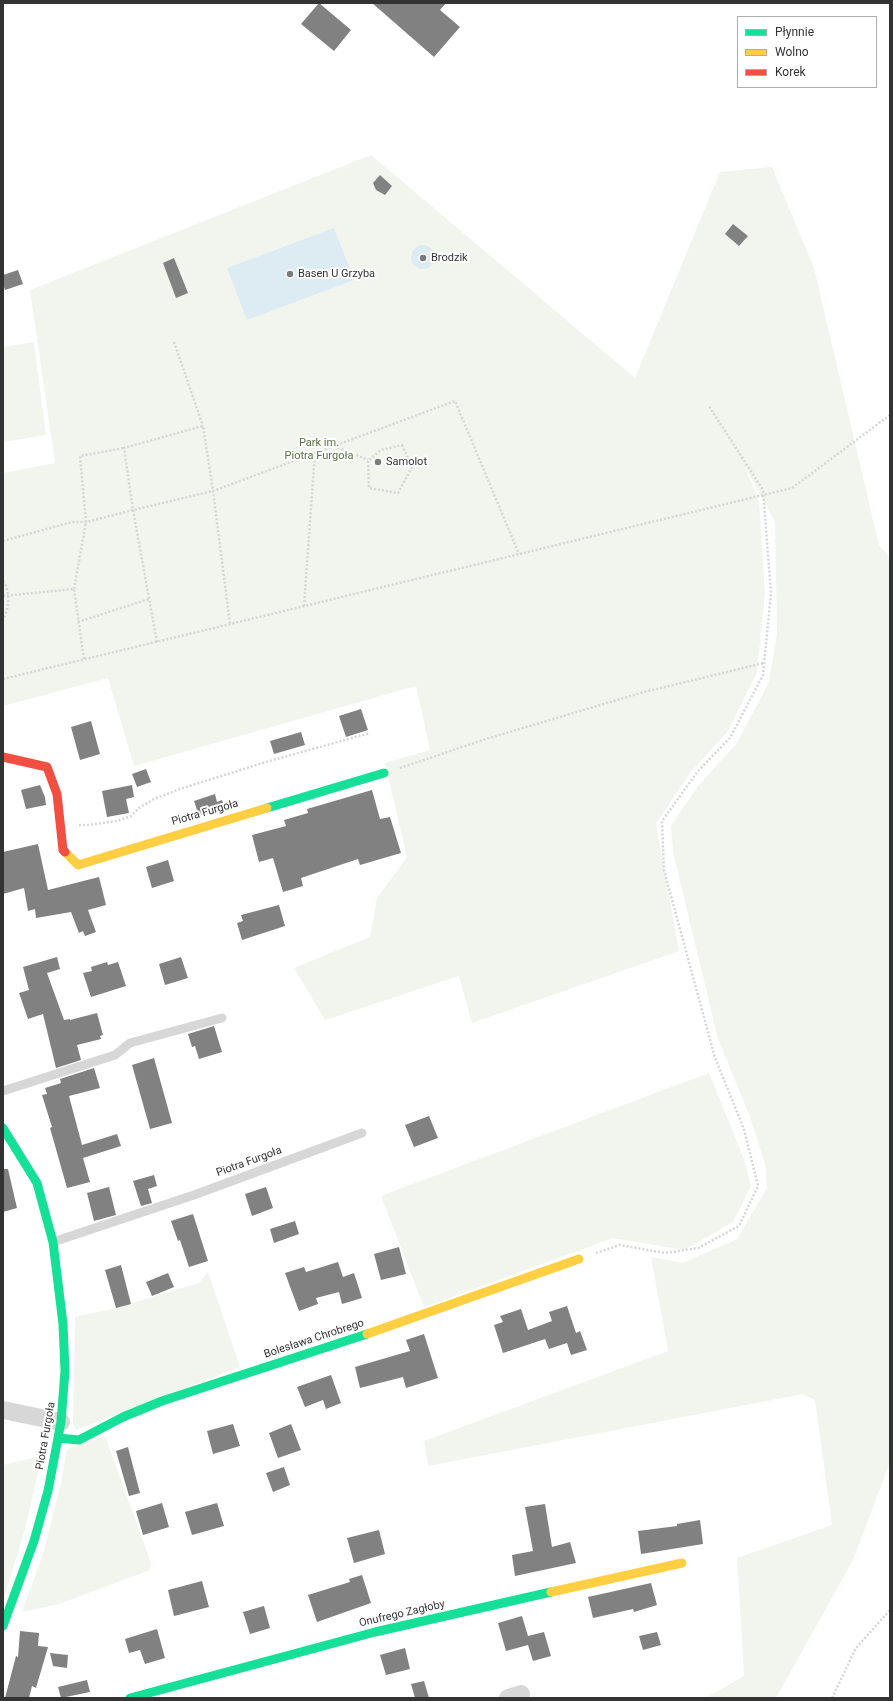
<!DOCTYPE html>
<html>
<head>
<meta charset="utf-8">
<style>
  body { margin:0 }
  #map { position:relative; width:893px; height:1701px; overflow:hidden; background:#fff; font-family:Roboto,sans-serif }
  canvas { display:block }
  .frame { position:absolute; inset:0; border:4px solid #333; pointer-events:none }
  .legend { position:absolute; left:737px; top:16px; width:140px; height:72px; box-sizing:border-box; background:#fff; border:1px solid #adadad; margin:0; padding:5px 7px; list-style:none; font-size:12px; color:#333 }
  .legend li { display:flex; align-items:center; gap:8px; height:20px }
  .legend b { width:20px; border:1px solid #adadad }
</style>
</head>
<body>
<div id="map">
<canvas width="893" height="1701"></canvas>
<div class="frame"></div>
<ul class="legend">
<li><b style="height:5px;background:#16e098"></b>Płynnie</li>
<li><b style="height:5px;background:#ffcf43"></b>Wolno</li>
<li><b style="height:5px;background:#f24e42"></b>Korek</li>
</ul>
</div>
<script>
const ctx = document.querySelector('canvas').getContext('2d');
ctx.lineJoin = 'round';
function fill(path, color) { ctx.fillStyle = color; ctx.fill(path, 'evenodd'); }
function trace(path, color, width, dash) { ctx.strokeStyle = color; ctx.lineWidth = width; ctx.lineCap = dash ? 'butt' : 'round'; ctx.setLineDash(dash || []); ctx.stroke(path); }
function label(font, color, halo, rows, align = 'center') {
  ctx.font = font + ' Roboto,sans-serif'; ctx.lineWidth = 4; ctx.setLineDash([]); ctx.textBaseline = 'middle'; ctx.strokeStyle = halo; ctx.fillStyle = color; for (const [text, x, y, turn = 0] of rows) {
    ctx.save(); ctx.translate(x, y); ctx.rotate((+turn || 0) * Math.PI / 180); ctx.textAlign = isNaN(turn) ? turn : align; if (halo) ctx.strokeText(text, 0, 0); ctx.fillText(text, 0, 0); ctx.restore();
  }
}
fill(new Path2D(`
  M371,155l264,223 85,-206 52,-5 42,101 65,277 11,13v904l-37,98 -77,138h-70l38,-22 -7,-118 95,-33 -17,-125 -12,-6 -375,72 -4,-25 244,-90 -17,-94 32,6 54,-24 30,-51 -2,-24 -16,-50 -31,-75 -45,-187 -2,-26 27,-40 39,-43 32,-61 8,-50 -2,-110 -30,-55 14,34 6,92 -8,79 -29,59 -38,42 -34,51 23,127 -207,72 -13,-47 -134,44 -31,-52 76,-31 7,-39 30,-41 -22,-94 45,-13 -14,-64 -282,80 -26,-88 -105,28v-233l52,-10 -25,-173z
  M34,342l12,93 -43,7v-95z
  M709,1073l35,86 7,27 -18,36 -49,28 -71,-12 -189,69 -43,-111z
  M208,1272l32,95 -164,63 -3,-6 2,-107 41,-9 83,-25z
  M105,1436l46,127 -1,7 -91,34 -37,8 21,-58 17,-66 7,-39z
  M42,1456l-17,73 -22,72v-136z`), '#f1f5ed');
fill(new Path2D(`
  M334,228l20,52 -107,40 -20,-52z
  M411 257a12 12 0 1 1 24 0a12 12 0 1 1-24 0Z`), '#ddebf3');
fill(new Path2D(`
  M319,3l32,27 -17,21 -33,-27z
  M372,3h74l-6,7 20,17 -26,30z
  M380,175l12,11 -7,9 -9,-5 -3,-7z
  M733,224l15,12 -9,10 -14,-12z
  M174,258l14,35 -12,5 -13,-35z
  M18,270l5,14 -18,6 -2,-6v-9z
  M361,709l7,21 -22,7 -7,-21z
  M91,721l9,33 -20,6 -9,-33z
  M301,732l4,13 -31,9 -4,-13z
  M146,769l5,13 -14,5 -5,-13z
  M40,785l5,12 1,8 -20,4 -5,-19z
  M132,785l2,12 -8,2 3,14 -22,4 -5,-26z
  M372,790l8,29 10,-2 11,36 -41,12 -2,-6 -57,19 2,8 -20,6 -10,-34 -14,4 -7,-27 34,-9 -2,-6 24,-7 -1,-4z
  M215,794l2,8 5,-2 3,8 -26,8 -5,-15z
  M38,844l10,46 51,-13 7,28 -18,5 8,22 -11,4 -2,-5 -4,2 -8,-21 -35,6 -1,-9 -7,2 -4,-23 -21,6v-42z
  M168,860l6,21 -22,7 -6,-21z
  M279,905l6,21 -43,14 -5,-17 6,-2 -2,-6z
  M57,957l3,12 -13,4 17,47 6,-1v1l27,-7 6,22 -3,1 1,3 -24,6 4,15 -25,8 -13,-54 -15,5 -9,-26 10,-3 -6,-23z
  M181,957l7,21 -23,7 -6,-21z
  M107,962l1,3 10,-3 8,24 -35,11 -8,-24 9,-2 -1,-4z
  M214,1026l8,26 -23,7 -4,-13 -3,1 -4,-13z
  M154,1058l18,65 -22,6 -18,-64z
  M94,1068l6,20 -31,8 13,49 35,-11 4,12 -38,12 7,24 -23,6 -17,-60 2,-1 -10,-32 5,-1 -2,-6 16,-5 -1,-4z
  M429,1116l9,22 -24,9 -9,-22z
  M3,1169h5l9,39 -14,4z
  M154,1175l3,11 -9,3 4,14 -11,3 -8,-25z
  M109,1187l7,28 -22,6 -7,-28z
  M266,1187l7,21 -21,8 -7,-22z
  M193,1214l15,47 -19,6 -9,-27 -2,1 -7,-20z
  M295,1221l4,13 -25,9 -4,-14z
  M399,1247l7,27 -25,6 -7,-26z
  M338,1262l5,15 11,-4 8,25 -20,6 -3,-12 -23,6 2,6 -19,7 -14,-38 19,-6 2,5z
  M121,1265l10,39 -15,4 -11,-38z
  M168,1273l6,14 -22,9 -6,-14z
  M567,1306l9,27 4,-2 7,19 -16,5 -4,-12 -18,6 -4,-10 -42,14 -9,-28 9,-3 -3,-6 21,-7 7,21 24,-9 -3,-9z
  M424,1334l14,44 -32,10 -3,-11 -43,11 -5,-21 55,-16 -4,-11z
  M331,1375l10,28 -15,6 -3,-9 -18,7 -8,-20z
  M233,1424l7,22 -27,8 -6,-23z
  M291,1424l10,26 -23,8 -9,-25z
  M128,1447l12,46 -11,3 -13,-45z
  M284,1467l6,18 -17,7 -7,-19z
  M162,1503l7,24 -26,8 -7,-24z
  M217,1503l7,23 -32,9 -7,-23z
  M545,1504l7,43 18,-5 6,21 -61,13 -3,-21 21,-4 -8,-44z
  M700,1520l3,24 -62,10 -3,-23 39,-5v-2z
  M379,1530l6,24 -31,9 -7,-25z
  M362,1575l9,28 -54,19 -9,-27 42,-13 -1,-3z
  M202,1581l7,26 -35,9 -6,-26z
  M651,1583l6,22 -23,7 -1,-3 -40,9 -5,-21z
  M264,1606l6,22 -20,6 -7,-22z
  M522,1616l6,20 16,-4 7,24 -18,5 -5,-16 -22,6 -8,-28z
  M157,1629l8,29 -20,6 -5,-14 -11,3 -4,-14z
  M20,1631l19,2 -1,13 10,1 -12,41 -4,-2 -3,12h-24l11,-42 2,1z
  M657,1632l4,13 -18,5 -4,-14z
  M405,1648l5,21 -24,6 -6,-20z
  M50,1653l18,2 -1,13 -14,-2z
  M87,1680l3,12 -29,6 -3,-11z
  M424,1681l5,17h-14l-4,-14z`), '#818181');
trace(new Path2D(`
  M174,342l29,84
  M402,445l10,22 -14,26 -29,-5 -1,-27 13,-11z
  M334,446l34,14
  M3,541l69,-19h14l47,-12 -9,-62 79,-22 10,65 17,133
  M3,581c8,11 6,27 0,39
  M74,589l12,-67 -6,-66 44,-8
  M3,596l71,-7 10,71
  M304,606l11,-154
  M78,622l71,-23
  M157,642l-24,-132 80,-19 242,-90 64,153
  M3,679l789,-191 98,-73
  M400,768l86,-29 158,-47 120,-29
  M79,825h9l29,-4 14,-5 8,-8 15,-9 26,-10 86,-27 104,-29
  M596,1253l24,-8 45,8 33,-5 41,-22 19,-40 -14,-57 -29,-71 -51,-188 -2,-49 36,-50 32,-33 33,-63 8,-82 -8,-103 -54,-84
  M832,1698l24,-50 34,-38`), '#d6d6d6', 2.5, [2, 2]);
trace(new Path2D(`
  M3,1091l112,-36 15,-12 92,-25
  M53,1242l141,-47 168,-62`), '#d7d7d7', 9);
trace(new Path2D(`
  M3,1410l58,12
  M508,1698l13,-4`), '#d7d7d7', 18);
trace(new Path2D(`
  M267,808l117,-35
  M3,1128l34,55 16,59 10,82 2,47 -4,51 -13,69 -14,50 -31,85
  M58,1438l21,2 44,-23 39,-16 205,-67
  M130,1698l245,-66 176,-40`), '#16e098', 9);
trace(new Path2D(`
  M65,852l13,13 189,-57
  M367,1334l212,-75
  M551,1592l131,-29`), '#ffcf43', 9);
trace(new Path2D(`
  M3,757l44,10 10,27 6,56 2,2`), '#f24e42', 9);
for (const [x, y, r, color] of [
  [423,258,4,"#7a7a7a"],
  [290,274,4,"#7a7a7a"],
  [378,462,4,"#7a7a7a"]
]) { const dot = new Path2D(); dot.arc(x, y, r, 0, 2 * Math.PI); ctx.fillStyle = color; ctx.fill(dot); trace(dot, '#fff', 1.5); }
label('11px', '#333', '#fff', [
  ["Brodzik",431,258],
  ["Basen U Grzyba",298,274],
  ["Samolot",386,462]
], 'left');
label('11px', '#56703f', '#fff', [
  ["Park im.",319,443],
  ["Piotra Furgoła",319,456]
]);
label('11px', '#333', '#fff', [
  ["Piotra Furgoła",205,813,-16],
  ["Piotra Furgoła",249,1162,-20],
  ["Bolesława Chrobrego",314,1339,-18],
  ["Piotra Furgoła",46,1436,-80],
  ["Onufrego Zagłoby",402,1614,-13]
]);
</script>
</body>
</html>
